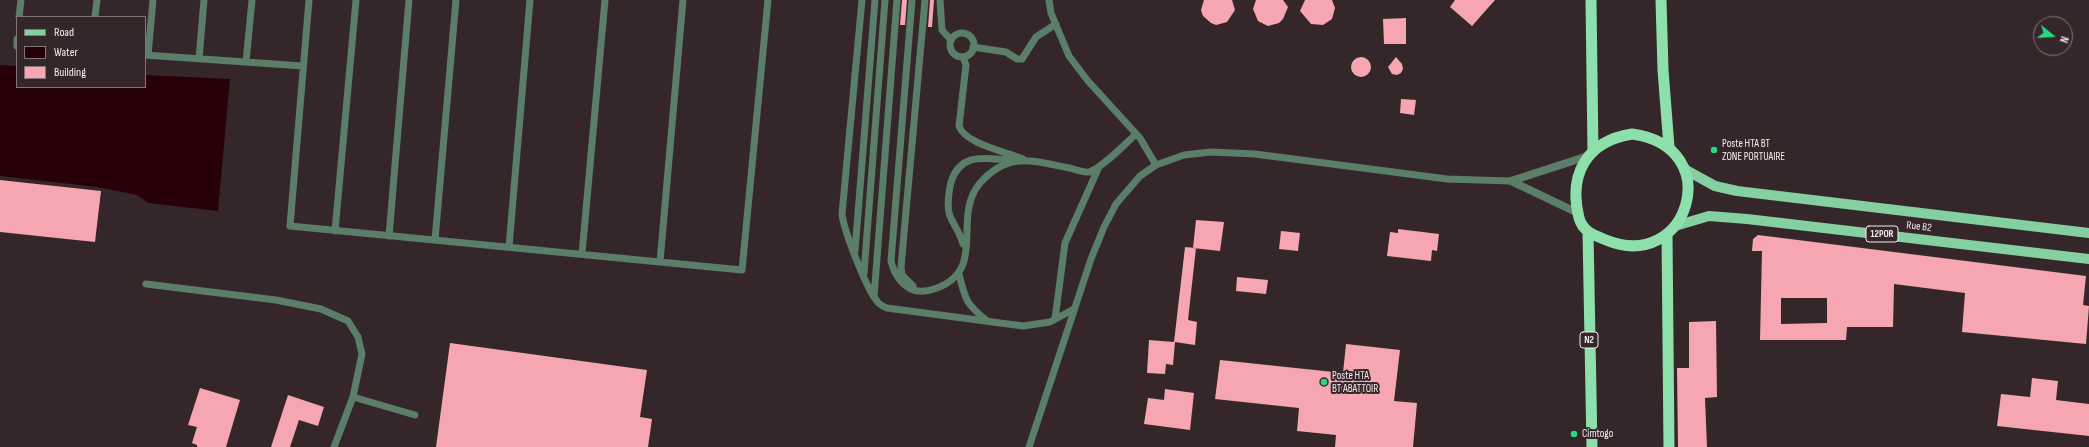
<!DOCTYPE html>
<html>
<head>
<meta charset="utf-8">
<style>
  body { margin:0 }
  #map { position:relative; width:2089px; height:447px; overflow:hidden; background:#352729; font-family:"Sofia Sans Condensed",sans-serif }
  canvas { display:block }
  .legend { position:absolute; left:16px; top:16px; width:130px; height:72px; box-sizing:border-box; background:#352729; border:1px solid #827677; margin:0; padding:5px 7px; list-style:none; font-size:12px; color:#f6eced }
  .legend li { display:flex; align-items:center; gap:8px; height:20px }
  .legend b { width:20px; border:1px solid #827677 }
  .north { position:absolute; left:2033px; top:16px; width:40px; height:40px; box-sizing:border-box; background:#352729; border:1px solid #827677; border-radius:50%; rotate:108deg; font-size:11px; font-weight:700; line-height:16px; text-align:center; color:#f6eced }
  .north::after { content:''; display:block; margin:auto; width:14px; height:18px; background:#29d885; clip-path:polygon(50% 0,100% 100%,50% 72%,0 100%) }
</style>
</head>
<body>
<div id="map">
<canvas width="2089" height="447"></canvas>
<ul class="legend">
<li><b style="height:5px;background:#85d0a1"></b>Road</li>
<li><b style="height:11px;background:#280009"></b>Water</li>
<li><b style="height:11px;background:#f5a6b1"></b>Building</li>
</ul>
<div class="north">N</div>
</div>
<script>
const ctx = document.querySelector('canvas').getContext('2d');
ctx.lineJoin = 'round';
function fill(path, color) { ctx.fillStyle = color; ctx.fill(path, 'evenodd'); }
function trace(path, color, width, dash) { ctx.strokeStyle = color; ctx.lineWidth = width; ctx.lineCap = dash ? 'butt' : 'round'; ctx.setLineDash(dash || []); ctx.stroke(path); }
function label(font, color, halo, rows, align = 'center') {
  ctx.font = font + ' "Sofia Sans Condensed",sans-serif'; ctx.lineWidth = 4; ctx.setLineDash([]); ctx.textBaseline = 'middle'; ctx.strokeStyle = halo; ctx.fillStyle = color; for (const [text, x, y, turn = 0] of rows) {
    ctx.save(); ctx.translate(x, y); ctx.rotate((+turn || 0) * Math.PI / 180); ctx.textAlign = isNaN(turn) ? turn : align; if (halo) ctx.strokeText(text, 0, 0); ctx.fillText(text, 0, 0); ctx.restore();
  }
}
fill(new Path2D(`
  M0,65l17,1v21h128v-12l85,4 -12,132 -70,-8 -11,-8 -40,-8 -97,-11z`), '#280009');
fill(new Path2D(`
  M902,0h5l-2,25h-5z
  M930,0h4l-2,27h-4z
  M1204,0h28l3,10 -8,12 -11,3 -5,-2 -8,-7 -2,-6z
  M1256,0h27l5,7 -5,12 -4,4 -11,3 -10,-5 -5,-12z
  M1305,0h27l3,8 -3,11 -9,6 -12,-1 -11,-13z
  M1455,0h40l-23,26 -22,-19z
  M1406,18v26h-22l-1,-25z
  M1396,57l6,7 1,5 -2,4 -4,2 -5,-1 -4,-7z
  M1351 67a10 10 0 1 1 20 0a10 10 0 1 1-20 0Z
  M1401,99l15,1 -2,15 -14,-2z
  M0,180l101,11 -6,51 -95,-10z
  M1196,220l28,2 -4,29 -27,-3z
  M1398,229l41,5 -2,17 -5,-1 -1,11 -44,-5 3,-24 8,1z
  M1281,231l19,2 -2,18 -19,-2z
  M1758,235l328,41 -3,29 6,1 -3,38 -124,-12 3,-39 -71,-9 -1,43h-46l-1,13h-86l2,-89h-10l1,-12zM1781,298h46v25l-46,1z
  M1185,247l11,1 -8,72 9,2 -2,23 -20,-3 -2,23 -7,-1 -1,10 -18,-1 2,-33 25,2z
  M1237,277l31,3 -2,14 -30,-3z
  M1716,321l1,76 -12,1 2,49h-29l-1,-79h12v-46z
  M450,343l197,27 -7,47 12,2 -4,28h-212z
  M1346,344l54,6 -6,51 23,2 -4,44h-78l1,-12 -39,-4 2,-23 -84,-9 5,-39 123,13z
  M2032,378l26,3 -2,19 33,4v32l-92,-10 4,-32 29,3z
  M200,388l40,12 -14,47h-29v-2l-5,-2 5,-16 -9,-2z
  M1165,389l29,4 -4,37 -46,-6 4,-26 16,2z
  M288,395l36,12 -6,19 -19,-6 -9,27h-19z`), '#f5a6b1');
trace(new Path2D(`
  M309,0l-19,226 452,44 26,-270
  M862,0l-20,214c2,17 24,74 35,87 2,4 6,5 10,7l136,18 27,-4 24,-13
  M912,0l-21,261c3,12 8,22 20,28 8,4 18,2 26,-1 51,-19 14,-71 43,-105 29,-32 52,-22 89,-15 6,1 15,5 20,4 12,-3 36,-28 47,-38
  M940,0l2,30 9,10
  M1049,0l2,13 18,43 19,25 52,57 16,27
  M19,17l2,-17
  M95,17l2,-17
  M950 45a12 12 0 1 1 24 0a12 12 0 1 1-24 0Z
  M17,39v7
  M973,47l33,5 11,7h5l14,-22 20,-13
  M145,55l158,11
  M148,55l5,-55
  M963,57l3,8 -7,61c6,18 48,26 64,33
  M199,59l5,-59
  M246,62l6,-62
  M335,231l21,-231
  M389,236l20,-236
  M435,240l21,-240
  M963,244c-3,-12 -11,-21 -14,-31 -2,-10 0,-22 2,-31 10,-31 35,-23 60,-22
  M509,247l21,-247
  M855,251l20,-251
  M582,254l23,-254
  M660,262l23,-262
  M864,273l21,-273
  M959,274c6,25 7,30 27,46
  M146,284l130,16 45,9 27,12 10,16 4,17 -9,43 -19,50
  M913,286l-11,-11 -1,-8 24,-267
  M874,297l23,-297
  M1055,319l10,-76 33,-74
  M353,397l62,18
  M1029,447l62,-188 13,-32 12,-23 24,-28 16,-11 28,-10 27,-3 44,2 192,25 64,2`), '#5a7e67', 7);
trace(new Path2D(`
  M1511,181l77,-25
  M1511,181l67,32`), '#5a7e67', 8);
trace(new Path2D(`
  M1684,169l31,17 22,5 352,42
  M1675,226l34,-10 38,3 342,40`), '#85d0a1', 10);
trace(new Path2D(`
  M1591,0l2,152
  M1661,0l2,70 6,77
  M1632,134c96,13 56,140 -26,106 -12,-5 -23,-8 -27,-22 -11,-44 8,-77 53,-84z
  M1588,232l4,215
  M1667,234l2,213`), '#8de0ac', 11);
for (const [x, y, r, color] of [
  [1714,150,4,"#29d885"],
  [1324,382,4,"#29d885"],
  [1574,434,4,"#29d885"]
]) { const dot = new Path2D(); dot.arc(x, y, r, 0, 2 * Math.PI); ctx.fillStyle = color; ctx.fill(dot); trace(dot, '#352729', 1.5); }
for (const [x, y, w] of [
  [1882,234,32],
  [1589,340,18]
]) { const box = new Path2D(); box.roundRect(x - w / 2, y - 8, w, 16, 3); ctx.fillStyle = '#352729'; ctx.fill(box); trace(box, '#f6eced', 1); }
label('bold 10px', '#f6eced', null, [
  ["12POR",1882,234],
  ["N2",1589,340]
]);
label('11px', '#f6eced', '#352729', [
  ["Poste HTA BT",1722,144],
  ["ZONE PORTUAIRE",1722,157],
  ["Poste HTA",1332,376],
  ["BT ABATTOIR",1332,389],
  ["Cimtogo",1582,434]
], 'left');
label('11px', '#f6eced', '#352729', [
  ["Rue B2",1919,227,7]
]);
</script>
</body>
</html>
